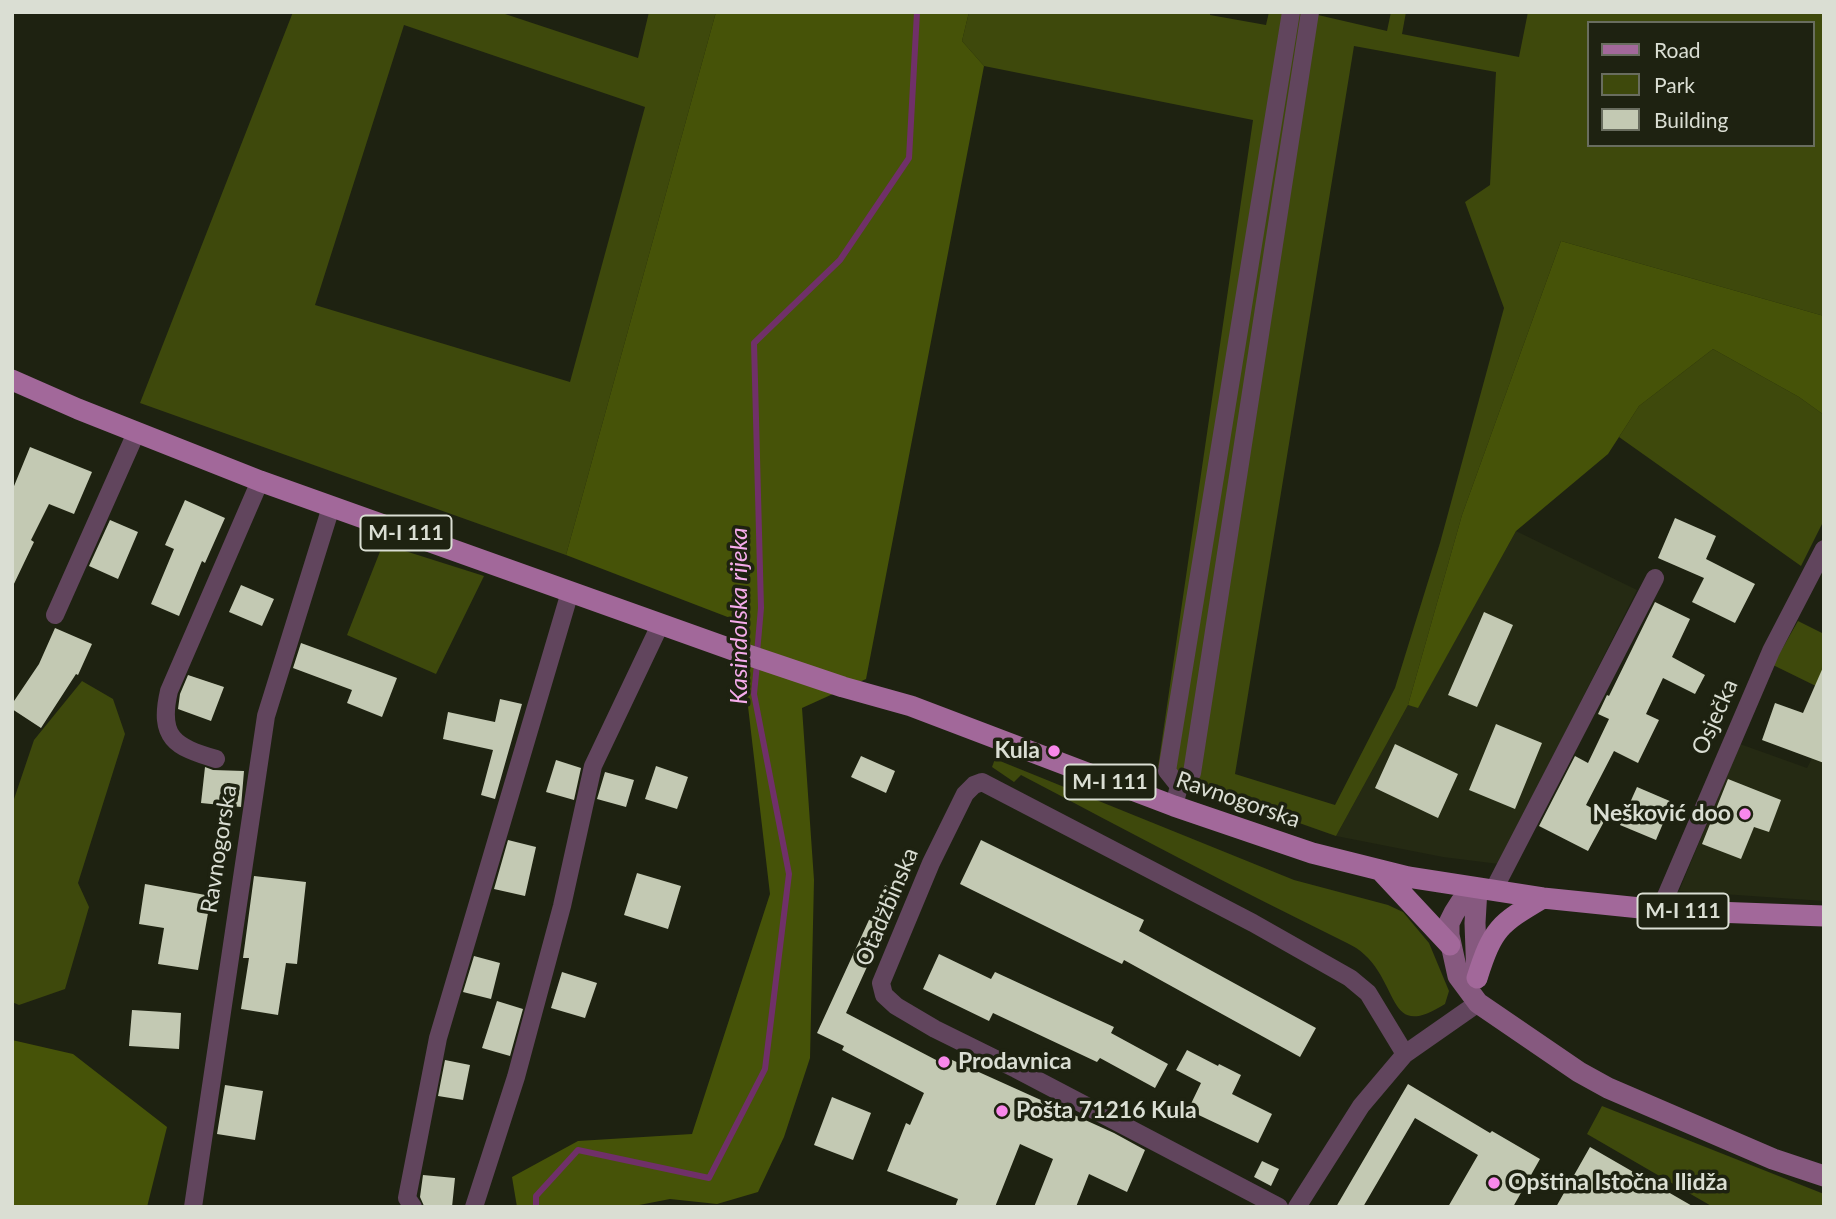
<!DOCTYPE html>
<html>
<head>
<meta charset="utf-8">
<style>
  body { margin:0 }
  #map { position:relative; width:1836px; height:1219px; overflow:hidden; background:#1e2211; font-family:Lato,sans-serif }
  canvas { display:block }
  .frame { position:absolute; inset:0; border:14px solid #daded3; pointer-events:none }
  .legend { position:absolute; left:1587px; top:21px; width:228px; height:126px; box-sizing:border-box; background:#1e2211; border:2px solid #696d5f; margin:0; padding:9px 12px; list-style:none; font-size:21px; color:#daded3 }
  .legend li { display:flex; align-items:center; gap:14px; height:35px }
  .legend b { width:35px; border:2px solid #696d5f }
</style>
</head>
<body>
<div id="map">
<canvas width="1836" height="1219"></canvas>
<div class="frame"></div>
<ul class="legend">
<li><b style="height:9px;background:#a2689a"></b>Road</li>
<li><b style="height:19px;background:#3e490c"></b>Park</li>
<li><b style="height:19px;background:#c3c9b3"></b>Building</li>
</ul>
</div>
<script>
const ctx = document.querySelector('canvas').getContext('2d');
ctx.lineJoin = 'round';
function fill(path, color) { ctx.fillStyle = color; ctx.fill(path, 'evenodd'); }
function trace(path, color, width, dash) { ctx.strokeStyle = color; ctx.lineWidth = width; ctx.lineCap = dash ? 'butt' : 'round'; ctx.setLineDash(dash || []); ctx.stroke(path); }
function label(font, color, halo, rows, align = 'center') {
  ctx.font = font + ' Lato,sans-serif'; ctx.lineWidth = 7; ctx.setLineDash([]); ctx.textBaseline = 'middle'; ctx.strokeStyle = halo; ctx.fillStyle = color; for (const [text, x, y, turn = 0] of rows) {
    ctx.save(); ctx.translate(x, y); ctx.rotate((+turn || 0) * Math.PI / 180); ctx.textAlign = isNaN(turn) ? turn : align; if (halo) ctx.strokeText(text, 0, 0); ctx.fillText(text, 0, 0); ctx.restore();
  }
}
fill(new Path2D(`
  M1516,531l121,59 -138,274 -56,-7 -107,-21 72,-131 10,2z
  M1824,735v166l-145,-10 61,-147 67,24z`), '#252a13');
fill(new Path2D(`
  M293,12h206l139,46 11,-46h67l-150,543 -426,-152zM404,25l241,82 -75,275 -255,-77z
  M969,12h241v3l56,10 3,-13h49v3l69,16 4,-19h15l-4,22 117,23 9,-45h296v304l-263,-75 -99,274 -54,190 -72,131 -116,-41 -62,-28 95,-647 -269,-54 -22,-25zM1589,23h224v122h-224zM1354,46l142,26 -6,113 -25,17 39,106 -64,235 -45,145 -60,117 -100,-31z
  M1713,349l86,48 25,18v105l-23,46 -182,-129 20,-31z
  M383,544l101,32 -48,98 -89,-39z
  M1798,621l26,13v56l-51,-25z
  M82,681l31,18 12,35 -47,149 11,24 -24,82 -46,16 -7,-3v-197l22,-65z
  M995,759l299,121 94,25 15,7 26,31 20,48 -4,13c-48,30 -46,0 -67,-33 -8,-13 -18,-22 -31,-28 -110,-54 -218,-111 -326,-168l-7,7 -22,-15z
  M1602,1106l222,88v13h-111l-126,-73z`), '#3e490c');
fill(new Path2D(`
  M716,12h253l-7,29 22,25 -118,613 -64,29 12,172 -4,178 -26,79 -26,55 -41,12 -47,-5 -41,8h-112l-5,-30 66,-36 114,-7 78,-240 -32,-273 -172,-66z
  M1561,241l263,75v99l-25,-18 -86,-48 -74,57 -31,48 -92,77 -98,177 -10,-3 54,-190z
  M12,1040l61,14 94,73 -20,80h-135z`), '#465308');
trace(new Path2D(`
  M757,653l4,-45 -7,-265 86,-83 69,-102 8,-146
  M536,1207v-11l42,-46 131,28 56,-109 24,-195 -35,-180 3,-30`), '#703069', 6);
fill(new Path2D(`
  M30,447l62,25 -18,42 -25,-10 -18,36 3,2 -22,46v-97z
  M185,500l40,18 -20,45 -3,-2 -23,55 -28,-12 23,-55 -9,-4z
  M1675,518l41,18 -10,23 49,25 -20,39 -43,-21 12,-24 -46,-20z
  M110,520l28,12 -20,47 -29,-13z
  M241,585l33,14 -12,27 -33,-14z
  M1655,602l35,17 -18,38 33,18 -10,19 -32,-16 -17,36 13,6 -21,43 -24,-12 -28,54 21,11 -19,35 -49,-25 36,-70 13,7 21,-44 -11,-5 9,-19 2,1z
  M1484,612l29,13 -36,82 -29,-12z
  M55,628l37,16 -14,31 -2,-1 -35,54 -29,-19v-5l27,-40z
  M301,643l96,35 -15,39 -35,-14 5,-13 -59,-22z
  M1824,665v98l-62,-23 13,-37 28,10z
  M188,675l36,12 -13,34 -33,-12 2,-15z
  M500,699l22,5 -27,95 -14,-4 12,-45 -50,-11 5,-27 47,10z
  M1496,724l46,19 -27,66 -46,-19z
  M1395,744l63,30 -20,44 -63,-30z
  M861,756l34,15 -9,22 -35,-16z
  M556,760l25,8 -7,32 -28,-8z
  M656,766l32,11 -11,32 -32,-10z
  M205,767l8,3 31,1 -3,36 -40,-4z
  M605,772l29,8 -8,27 -29,-8z
  M1728,779l53,21 -12,32 -15,-5 -13,32 -39,-15z
  M1637,787l35,15 -16,38 -36,-15z
  M508,840l28,7 -11,49 -31,-7z
  M981,840l163,80 -5,11 177,97 -16,29 -176,-97 -2,4 -162,-80z
  M637,873l44,13 -13,43 -44,-14z
  M254,876l52,6 -9,82 -11,-1 -8,52 -37,-6 8,-51h-6z
  M145,884l66,12 -13,74 -40,-6 6,-36 -25,-4z
  M885,885l16,7 -55,121 92,48 3,-6 173,78 31,17 -18,42 -38,-18 -13,33h-42l19,-48 -33,-15 -25,63h-40l3,-8 -71,-28 19,-48 4,2 14,-32 -82,-43 2,-4 -27,-13z
  M939,954l52,25 4,-7 119,55 -3,6 57,31 -13,24 -55,-30 -3,4 -104,-49 -4,8 -66,-32z
  M474,956l26,7 -9,36 -28,-7z
  M562,972l35,11 -12,35 -34,-10z
  M497,1001l26,8 -13,47 -28,-8z
  M132,1010l49,3 -2,36 -50,-3z
  M1187,1050l31,16 1,-2 22,11 -9,19 40,20 -14,29 -70,-33 13,-27 -25,-13z
  M445,1060l25,5 -7,35 -25,-4z
  M1408,1084l82,49 2,-2 48,28 -27,48h-65l30,-52 -63,-37 -52,89h-27z
  M225,1085l38,6 -8,49 -38,-6z
  M832,1097l39,16 -18,47 -39,-15z
  M1590,1147l104,60h-138z
  M1262,1161l17,8 -8,17 -17,-9z
  M423,1175l32,3 -3,29 -28,-1 -4,-9z`), '#c3c9b3');
trace(new Path2D(`
  M55,615l81,-182
  M216,759c-41,-12 -58,-21 -47,-68l91,-210
  M1179,786l13,-13 118,-761
  M1174,806l5,-20 -12,-15 124,-759
  M1493,891l162,-313
  M1660,910l111,-259 53,-102
  M193,1207l73,-491 65,-209
  M413,1207l-6,-9 31,-160 132,-446
  M474,1207l42,-130 46,-171 31,-140 67,-141
  M1279,1207l-263,-138 -81,-40 -39,-23 -12,-11 -3,-12 50,-120 34,-69 9,-9 8,-3 271,141 97,55 18,15 37,61
  M1297,1207l64,-101 44,-52 73,-51`), '#61455d', 18);
trace(new Path2D(`
  M1477,889l-16,13 -7,11 -5,10v12l9,41 20,27 101,69 29,16 165,71 51,17
  M1477,889l-2,34 2,55`), '#86597f', 21);
trace(new Path2D(`
  M12,380l66,29 182,72 476,170 107,36 68,19 263,100 138,47 96,24 135,21 117,12 164,6
  M1380,870l70,75
  M1477,978c16,-50 22,-54 66,-80`), '#a2689a', 21);
for (const [x, y, r, color] of [
  [1054,751,7,"#f888eb"],
  [1745,814,7,"#f888eb"],
  [944,1062,7,"#f888eb"],
  [1002,1111,7,"#f888eb"],
  [1494,1183,7,"#f888eb"]
]) { const dot = new Path2D(); dot.arc(x, y, r, 0, 2 * Math.PI); ctx.fillStyle = color; ctx.fill(dot); trace(dot, '#1e2211', 2.5); }
for (const [x, y, w] of [
  [406,533,91],
  [1110,782,91],
  [1683,911,91]
]) { const box = new Path2D(); box.roundRect(x - w / 2, y - 17.5, w, 35, 5); ctx.fillStyle = '#1e2211'; ctx.fill(box); trace(box, '#daded3', 2); }
label('bold 21px', '#daded3', null, [
  ["M-I 111",406,533],
  ["M-I 111",1110,782],
  ["M-I 111",1683,911]
]);
label('23px', '#daded3', '#1e2211', [
  ["Osječka",1715,717,-66],
  ["Ravnogorska",1238,800,19],
  ["Ravnogorska",219,849,-81],
  ["Otadžbinska",887,907,-67]
]);
label('bold 23px', '#daded3', '#1e2211', [
  ["Kula",1040,751,"right"],
  ["Nešković doo",1731,814,"right"],
  ["Prodavnica",958,1062],
  ["Pošta 71216 Kula",1016,1111],
  ["Opština Istočna Ilidža",1508,1183]
], 'left');
label('italic 24px', '#f6acec', '#1e2211', [
  ["Kasindolska rijeka",739,616,-90]
]);
</script>
</body>
</html>
